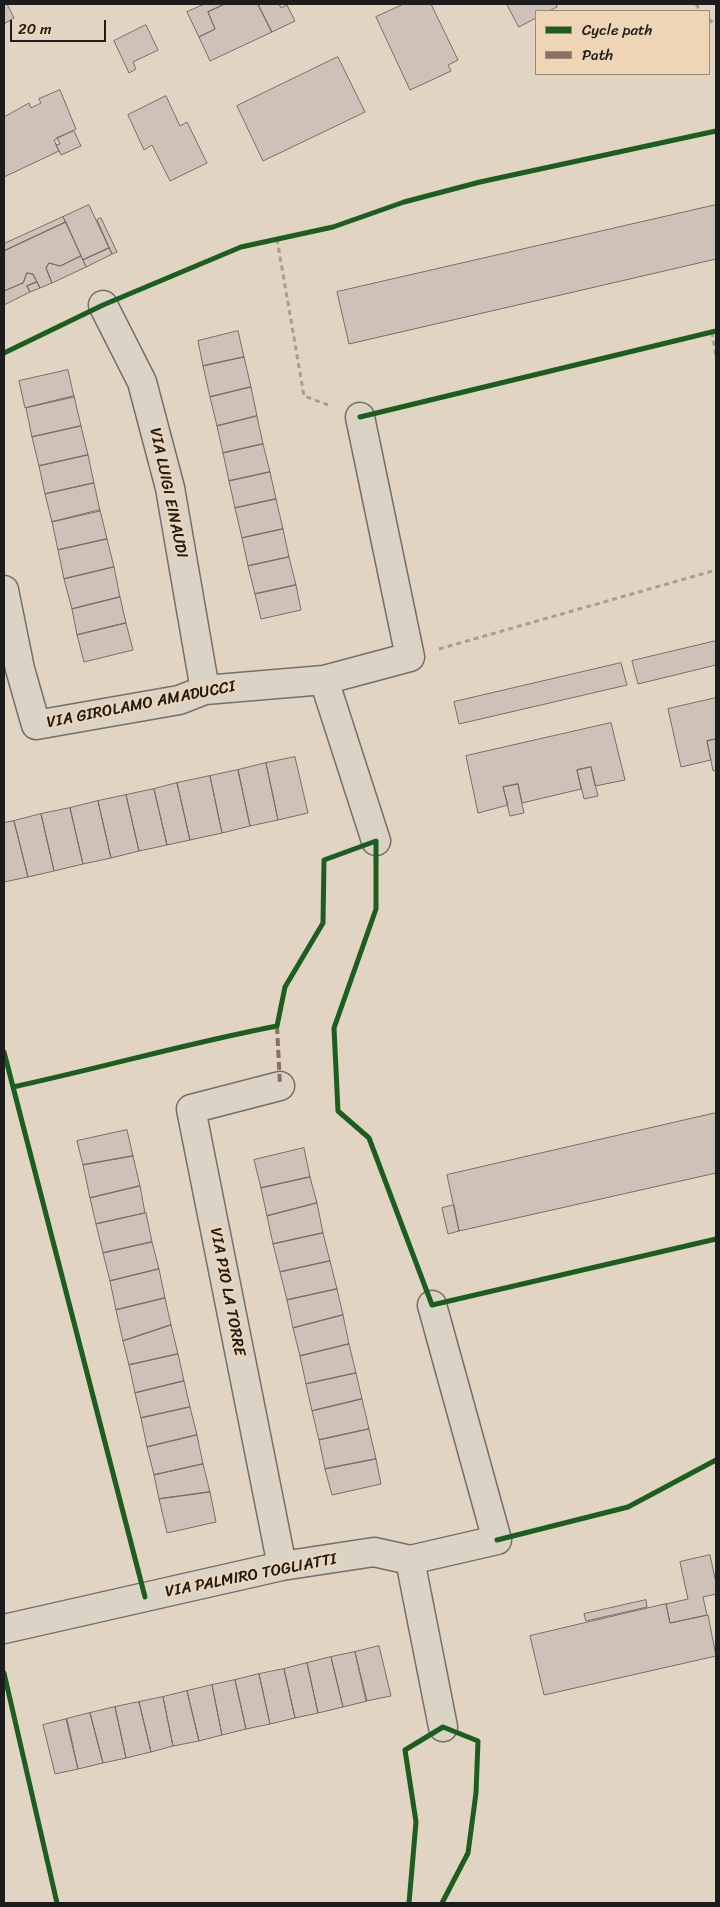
<!DOCTYPE html>
<html>
<head>
<meta charset="utf-8">
<style>
  body { margin:0 }
  #map { position:relative; width:720px; height:1907px; overflow:hidden; background:#e1d4c2; font-family:Sriracha,sans-serif }
  canvas { display:block }
  .frame { position:absolute; inset:0; border:5px solid #1c1c1c; pointer-events:none }
  .legend { position:absolute; left:535px; top:10px; width:175px; height:65px; box-sizing:border-box; background:#eed5b5; border:1px solid #9a8b78; margin:0; padding:6px 9px; list-style:none; font-size:15px; color:#1c1c1c }
  .legend li { display:flex; align-items:center; gap:10px; height:25px }
  .legend b { width:25px; border:1px solid #9a8b78 }
  .scale { position:absolute; left:10px; top:20px; width:96px; height:22px; box-sizing:border-box; border:2px solid #1c1c1c; border-top:0; padding-left:6px; font-size:15px; line-height:18px; white-space:nowrap; color:#1c1c1c; -webkit-text-stroke:4px #eed5b5; paint-order:stroke }
</style>
</head>
<body>
<div id="map">
<canvas width="720" height="1907"></canvas>
<div class="frame"></div>
<ul class="legend">
<li><b style="height:6px;background:#1b5e20"></b>Cycle path</li>
<li><b style="height:6px;background:#8d6e63"></b>Path</li>
</ul>
<div class="scale">20 m</div>
</div>
<script>
const ctx = document.querySelector('canvas').getContext('2d');
ctx.lineJoin = 'round';
function fill(path, color) { ctx.fillStyle = color; ctx.fill(path, 'evenodd'); }
function trace(path, color, width, dash) { ctx.strokeStyle = color; ctx.lineWidth = width; ctx.lineCap = dash ? 'butt' : 'round'; ctx.setLineDash(dash || []); ctx.stroke(path); }
function label(font, color, halo, rows, align = 'center') {
  ctx.font = font + ' Sriracha,sans-serif'; ctx.lineWidth = 4; ctx.setLineDash([]); ctx.textBaseline = 'middle'; ctx.strokeStyle = halo; ctx.fillStyle = color; for (const [text, x, y, turn = 0] of rows) {
    ctx.save(); ctx.translate(x, y); ctx.rotate((+turn || 0) * Math.PI / 180); ctx.textAlign = isNaN(turn) ? turn : align; if (halo) ctx.strokeText(text, 0, 0); ctx.fillText(text, 0, 0); ctx.restore();
  }
}
const building = new Path2D(`
  M4,4h3l7,14 -10,6z
  M205,4h20l-17,8 7,17 -16,8 -12,-25z
  M225,4h33l14,28 -62,29 -11,-24 16,-8 -7,-17z
  M258,4h21l2,4 6,-3 8,16 -23,11z
  M404,4h27l27,56 -10,5 3,6 -41,19 -34,-73z
  M507,4h49l1,3 -8,4h-13v7l-17,9z
  M146,25l12,25 -25,12 3,7 -7,4 -15,-32z
  M338,57l27,55 -102,49 -26,-55z
  M60,90l16,39 -22,11 5,11 -55,26v-60l25,-14 2,5 10,-5 -2,-4z
  M166,96l14,30 7,-4 20,41 -37,18 -18,-36 -8,5 -16,-35z
  M74,131l7,15 -20,9 -5,-10 4,-1 -3,-6z
  M89,205l20,43 -26,12 -20,-43z
  M716,205v54l-367,85 -12,-52z
  M63,217l3,5 -62,29v-7z
  M101,218l16,34 -5,2 -15,-34z
  M66,222l15,34 -21,10 -11,-3 -3,5 6,15 -12,5 -7,-14 -6,-1 -4,10 -19,8v-40z
  M109,248l3,6 -26,13 -3,-7z
  M81,256l5,11 -34,16 -6,-15 3,-5 11,3z
  M27,273l6,1 4,8 -10,4 3,6 -26,13v-14l19,-8z
  M37,282l3,6 -10,4 -3,-6z
  M238,331l6,26 -41,9 -5,-25z
  M244,357l7,30 -41,10 -7,-31z
  M68,370l6,27 -49,11 -6,-27z
  M251,387l6,29 -40,10 -7,-29z
  M74,396l7,30 -49,11 -6,-29z
  M257,416l6,28 -40,9 -6,-27z
  M81,426l7,29 -49,11 -7,-29z
  M263,444l7,28 -41,9 -6,-28z
  M88,455l6,28 -49,11 -6,-28z
  M270,472l6,27 -41,9 -6,-27z
  M94,483l6,28 -48,11 -7,-28z
  M276,499l7,30 -41,9 -7,-30z
  M100,510l7,29 -49,11 -6,-28z
  M283,529l6,28 -41,9 -6,-28z
  M107,539l7,28 -50,12 -6,-29z
  M289,557l7,28 -41,9 -7,-28z
  M114,567l6,30 -48,12 -8,-30z
  M296,585l5,25 -40,9 -6,-25z
  M120,597l6,26 -49,12 -5,-26z
  M126,623l7,27 -49,12 -7,-27z
  M716,641v24l-78,19 -6,-23z
  M621,663l6,22 -168,39 -5,-22z
  M716,698v41l-9,2 4,19 -30,7 -13,-58z
  M611,723l14,57 -30,6 -4,-19 -14,3 4,19 -59,14 -4,-19 -15,3 5,18 -30,8 -12,-57z
  M716,739v31l-3,1 -6,-30z
  M295,757l13,56 -30,7 -12,-57z
  M266,763l12,57 -28,6 -12,-56z
  M591,767l7,29 -14,3 -7,-29z
  M238,770l12,56 -28,7 -12,-57z
  M210,776l12,57 -32,7 -13,-57z
  M177,783l13,57 -23,5 -13,-56z
  M518,784l6,29 -14,3 -7,-29z
  M154,789l13,56 -28,6 -13,-56z
  M126,795l13,56 -28,7 -13,-57z
  M98,801l13,57 -28,6 -13,-56z
  M70,808l13,56 -29,7 -13,-57z
  M41,814l13,57 -26,6 -14,-56z
  M14,821l14,56 -24,5v-59z
  M716,1113v60l-257,58 -12,-56z
  M127,1130l6,26 -50,9 -6,-24z
  M304,1148l6,29 -49,11 -7,-28z
  M133,1156l7,30 -50,12 -7,-33z
  M310,1177l7,26 -50,13 -6,-28z
  M140,1186l5,27 -49,11 -6,-26z
  M317,1203l6,30 -50,11 -6,-28z
  M454,1205l5,26 -11,3 -6,-26z
  M146,1213l6,29 -49,11 -7,-29z
  M323,1233l7,28 -50,11 -7,-28z
  M152,1242l7,27 -49,12 -7,-28z
  M330,1261l7,28 -50,11 -7,-28z
  M159,1269l6,29 -49,12 -6,-29z
  M337,1289l6,26 -50,13 -6,-28z
  M165,1298l6,27 -48,16 -7,-31z
  M343,1315l6,29 -49,12 -7,-28z
  M171,1325l7,29 -49,11 -6,-24z
  M349,1344l7,29 -50,11 -6,-28z
  M178,1354l6,27 -49,12 -6,-28z
  M356,1373l6,26 -50,12 -6,-27z
  M184,1381l6,26 -49,11 -6,-25z
  M362,1399l7,30 -50,11 -7,-29z
  M190,1407l7,28 -50,12 -6,-29z
  M369,1429l7,30 -51,10 -6,-29z
  M197,1435l6,29 -49,11 -7,-28z
  M376,1459l5,25 -49,11 -7,-26z
  M203,1464l7,28 -51,7 -5,-24z
  M210,1492l6,30 -49,11 -8,-34z
  M710,1555l6,28v11l-13,3 4,18 -37,8 -4,-19 22,-5 -8,-37z
  M646,1600l1,7 -61,14 -2,-7z
  M666,1604l4,19 38,-8 8,41 -172,39 -14,-59z
  M379,1646l12,50 -25,5 -11,-49z
  M355,1652l12,49 -24,6 -12,-50z
  M331,1657l12,50 -25,6 -11,-50z
  M307,1663l11,50 -23,5 -11,-49z
  M284,1669l11,49 -25,6 -11,-50z
  M259,1674l11,50 -24,5 -11,-49z
  M235,1680l11,49 -24,6 -10,-50z
  M212,1685l10,50 -23,6 -12,-50z
  M187,1691l12,50 -26,5 -10,-49z
  M163,1697l10,49 -22,6 -12,-50z
  M139,1702l12,50 -25,6 -11,-51z
  M115,1707l11,51 -23,5 -13,-50z
  M90,1713l13,50 -25,6 -12,-50z
  M67,1719l11,50 -23,5 -12,-49z`);
fill(building, '#cfc1b8');
trace(building, '#756f67', 1);
const minor = new Path2D(`
  M103,305l39,77 28,106 35,202
  M4,590l16,79 16,56 143,-25 26,-10 119,-10 86,-23 -50,-240
  M324,680l52,161
  M280,1086l-89,23 91,457
  M410,1560l33,167
  M4,1629l278,-63 92,-14 36,8 87,-20 -65,-235`);
trace(minor, '#756f67', 31);
trace(new Path2D(`
  M696,4l4,7
  M709,19l7,7
  M277,239l27,157 27,10
  M712,332l4,24
  M439,649l277,-79`), '#a69e94', 3, [5, 4]);
trace(minor, '#dcd3c7', 28);
trace(new Path2D(`
  M277,1026l3,60`), '#8d6e63', 4, [8, 4]);
trace(new Path2D(`
  M4,353l99,-48 138,-58 92,-20 71,-25 76,-20 236,-51
  M360,417l356,-86
  M4,1052l141,545
  M13,1087c88,-19 175,-44 264,-61l8,-39 38,-64 1,-63 52,-19v68l-42,119 4,83 31,27 63,167 284,-66
  M497,1540l131,-33 88,-47
  M4,1673l53,230
  M409,1903l7,-81 -11,-72 38,-23 35,14 -2,52 -8,60 -26,50`), '#1b5e20', 5);
label('16px', '#1c1c1c', '#eed5b5', [
  ["VIA LUIGI EINAUDI",168,493,78],
  ["VIA GIROLAMO AMADUCCI",141,705,-11],
  ["VIA PIO LA TORRE",227,1292,79],
  ["VIA PALMIRO TOGLIATTI",251,1576,-11]
]);
</script>
</body>
</html>
